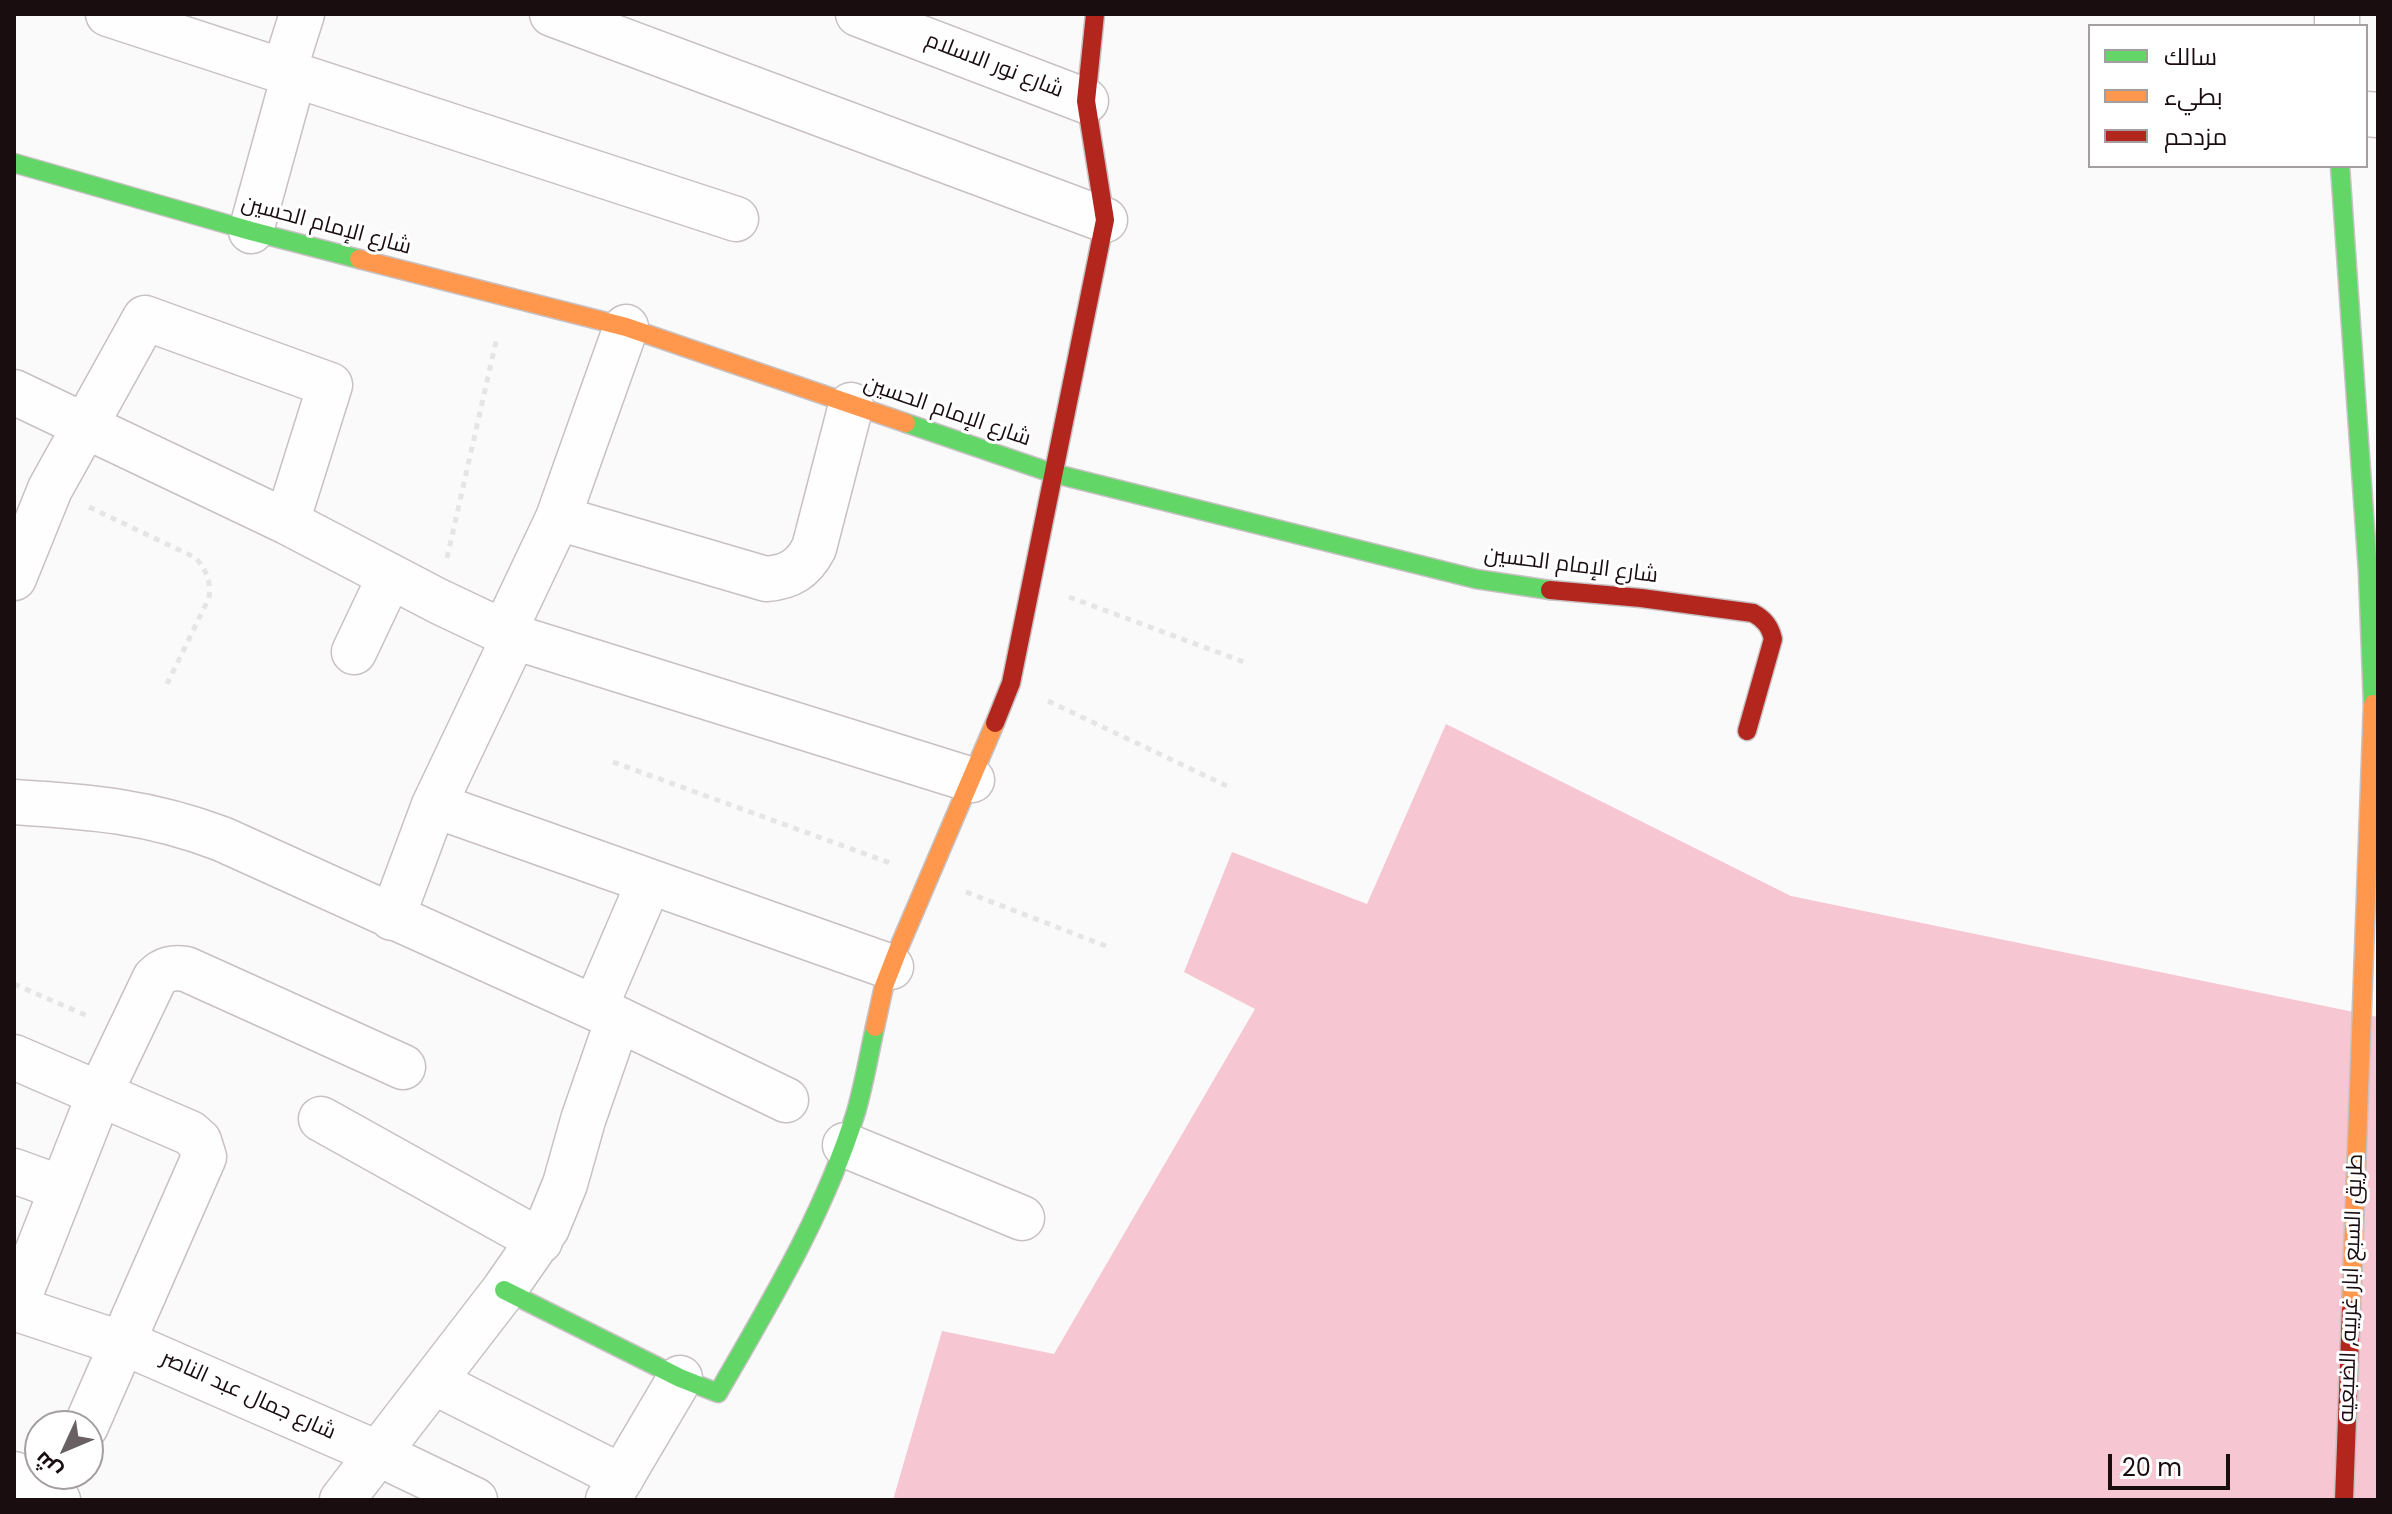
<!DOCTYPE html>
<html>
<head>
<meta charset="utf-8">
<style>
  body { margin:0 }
  #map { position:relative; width:2392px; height:1514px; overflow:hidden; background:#fafafa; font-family:Poppins,Cairo,sans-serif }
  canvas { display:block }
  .frame { position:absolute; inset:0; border:16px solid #190d10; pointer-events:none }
  .legend { position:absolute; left:2088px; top:24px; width:280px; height:144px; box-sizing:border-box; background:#fff; border:2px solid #a39e9f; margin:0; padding:10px 14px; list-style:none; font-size:24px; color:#190d10 }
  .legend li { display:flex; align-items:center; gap:16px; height:40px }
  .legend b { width:40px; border:2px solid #a39e9f }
  .north { position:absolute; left:24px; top:1410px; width:80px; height:80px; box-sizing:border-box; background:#fff; border:2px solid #a39e9f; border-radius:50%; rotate:226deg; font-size:22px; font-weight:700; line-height:32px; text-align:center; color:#190d10 }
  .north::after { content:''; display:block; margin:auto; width:28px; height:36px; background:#686062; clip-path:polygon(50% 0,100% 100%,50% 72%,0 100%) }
  .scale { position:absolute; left:2108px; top:1454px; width:122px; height:36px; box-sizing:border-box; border:4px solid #190d10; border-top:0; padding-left:10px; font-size:24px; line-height:28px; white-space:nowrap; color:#190d10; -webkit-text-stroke:6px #fff; paint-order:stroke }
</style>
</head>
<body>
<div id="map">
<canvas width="2392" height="1514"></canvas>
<div class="frame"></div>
<ul class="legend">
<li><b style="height:10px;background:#63d668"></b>سالك</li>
<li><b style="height:10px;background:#ff974d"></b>بطيء</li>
<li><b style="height:10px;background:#b3261e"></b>مزدحم</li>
</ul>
<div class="north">ش</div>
<div class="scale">20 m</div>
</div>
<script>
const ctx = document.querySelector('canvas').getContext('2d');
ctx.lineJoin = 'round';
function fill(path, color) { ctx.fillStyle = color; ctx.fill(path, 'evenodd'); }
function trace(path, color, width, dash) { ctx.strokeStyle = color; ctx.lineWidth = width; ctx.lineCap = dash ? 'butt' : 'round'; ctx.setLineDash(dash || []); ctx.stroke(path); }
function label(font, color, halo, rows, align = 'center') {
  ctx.font = font + ' Poppins,Cairo,sans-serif'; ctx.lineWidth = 6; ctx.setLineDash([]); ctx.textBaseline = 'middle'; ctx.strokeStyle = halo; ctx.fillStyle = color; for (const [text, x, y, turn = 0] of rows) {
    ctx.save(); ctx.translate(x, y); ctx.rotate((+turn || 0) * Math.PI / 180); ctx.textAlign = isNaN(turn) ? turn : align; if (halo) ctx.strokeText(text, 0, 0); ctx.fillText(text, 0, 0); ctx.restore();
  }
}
fill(new Path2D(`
  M1446,724l345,172 587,121v483h-1485l49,-169 112,23 201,-345 -71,-37 48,-120 135,52z`), '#f6c6d2');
const street = new Path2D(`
  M108,14l628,205
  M552,14l553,206
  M858,14l228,87
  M2337,26v-12
  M284,71l18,-57
  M2366,114l12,1
  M251,231l43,-156
  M14,392l273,130 151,79 76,36 458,143
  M558,518l208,61c24,-2 37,-10 48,-31l37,-143
  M14,578l36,-89 95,-171 185,67 -43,137
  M504,632l54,-114 68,-191
  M354,652l36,-76
  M14,802c78,5 134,9 208,37l373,169 191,92
  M434,805l457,162
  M392,918l42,-113 80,-168
  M595,1008l54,-126
  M14,1057l176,76 9,8 5,16 -118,269
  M321,1119l219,122
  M845,1145l177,73
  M14,1171l47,17
  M14,1308l127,42 236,103 98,47
  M15,1308l84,-213 56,-117c9,-9 17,-11 31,-9l217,98
  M434,1382l188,95
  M14,1474l44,26
  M342,1500l162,-210 43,-62 18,-44 18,-64 35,-101
  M608,1500l72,-122`);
const fast = new Path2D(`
  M14,163l237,68 108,28
  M2340,166l28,406 5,132
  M906,423l146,50 424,106 74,11
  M504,1290l176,88 38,15c52,-90 107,-181 138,-281 8,-28 13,-57 19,-85`);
const slow = new Path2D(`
  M359,259l267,68 280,96
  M875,1027l9,-41 16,-41 95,-222
  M2351,1310l22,-606`);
const jam = new Path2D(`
  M1550,590l91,8 112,15c11,6 17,13 20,26l-26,92
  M995,723l16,-40 94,-463 -19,-119 9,-87
  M2344,1500l7,-190`);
trace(street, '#c8c1c3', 47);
trace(fast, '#c8c1c3', 21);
trace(slow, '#c8c1c3', 21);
trace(jam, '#c8c1c3', 21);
trace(new Path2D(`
  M89,507l107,51c11,14 15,22 13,40l-42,86
  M447,558l50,-221
  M1069,597l175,65
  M1048,701l183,87
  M613,762l277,101
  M966,892l145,56
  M14,984l76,33`), '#e5e5e5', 5, [6, 6]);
trace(street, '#fefefe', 44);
trace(fast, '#63d668', 18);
trace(slow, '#ff974d', 18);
trace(jam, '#b3261e', 18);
label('22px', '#190d10', '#fff', [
  ["شارع نور الاسلام",994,66,21],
  ["شارع الإمام الحسين",326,226,15],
  ["شارع الإمام الحسين",947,412,19],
  ["شارع الإمام الحسين",1571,566,7],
  ["طريق السبع ابار غربيه, الضبعيه",2352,1288,-88],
  ["شارع جمال عبد الناصر",248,1396,24]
]);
</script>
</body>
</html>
